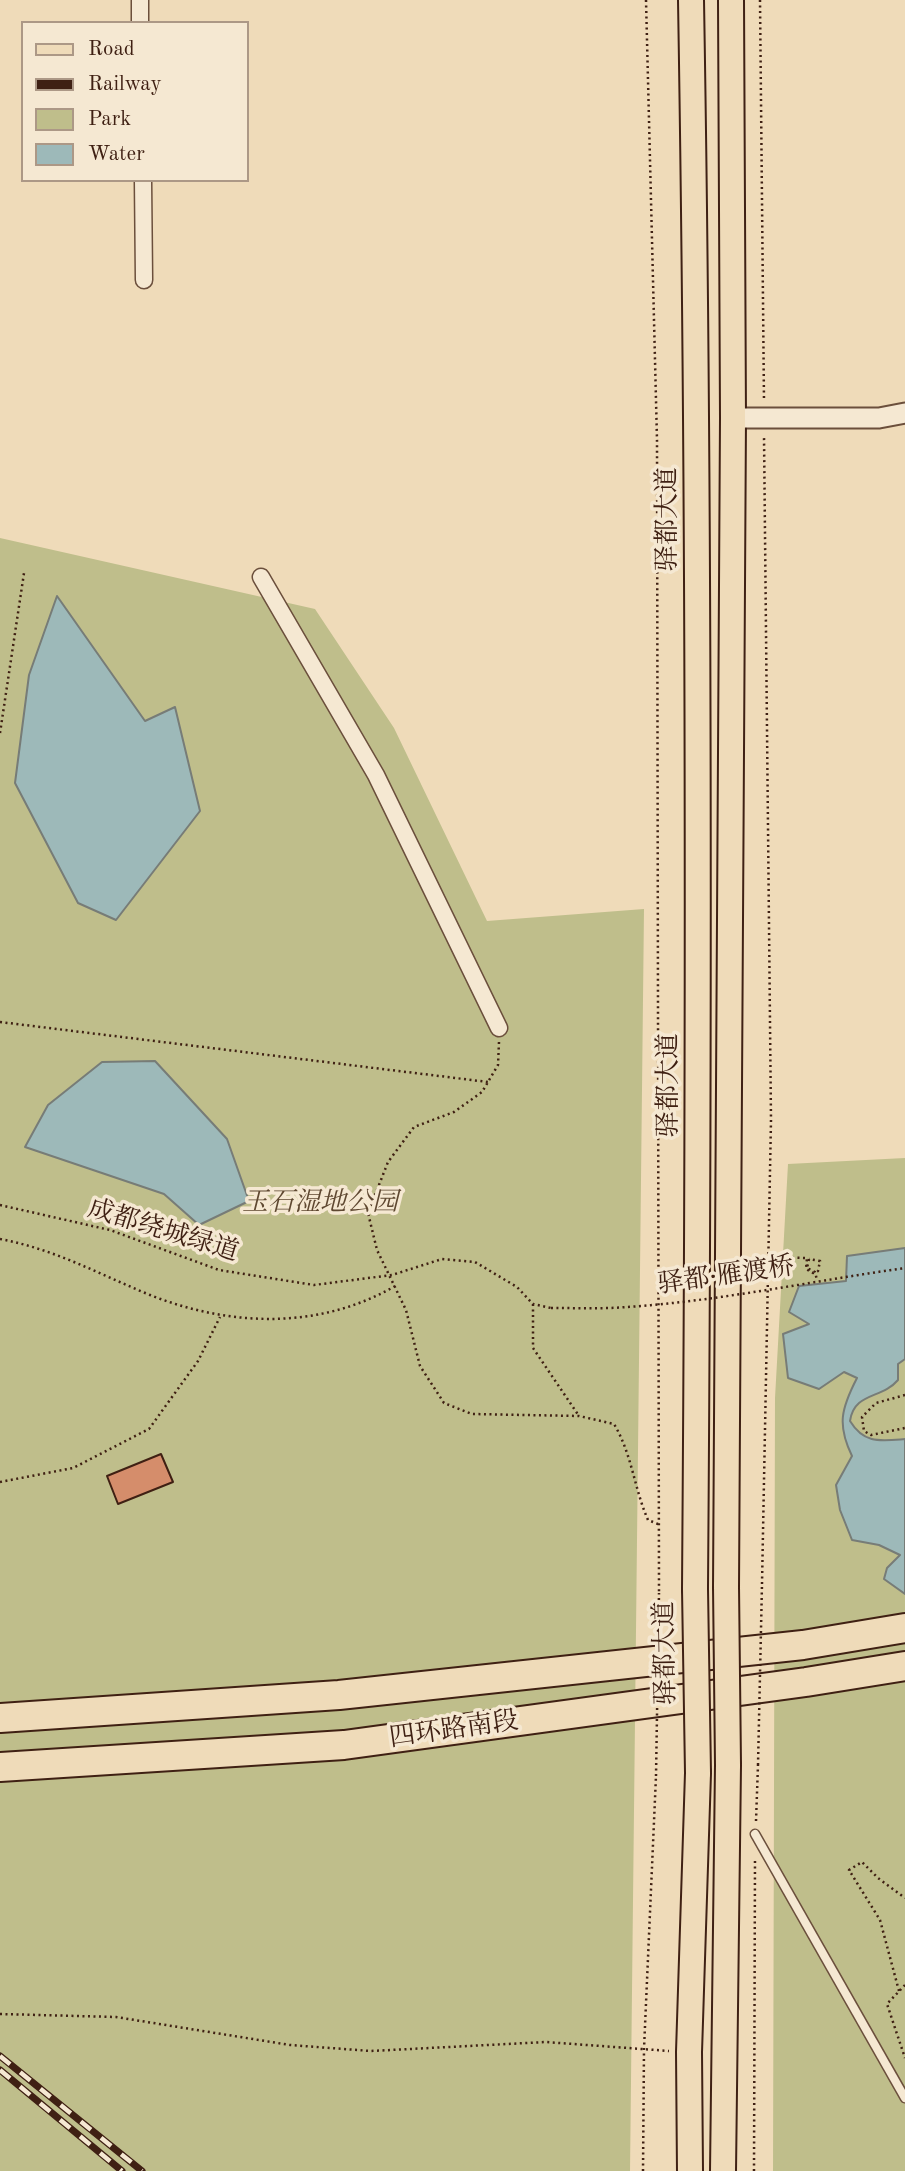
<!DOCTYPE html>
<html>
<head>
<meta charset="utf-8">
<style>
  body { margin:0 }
  #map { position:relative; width:905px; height:2171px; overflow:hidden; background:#efdbb9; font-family:"Old Standard TT",serif }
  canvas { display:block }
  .legend { position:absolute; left:21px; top:21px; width:228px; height:161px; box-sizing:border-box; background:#f5e8d2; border:2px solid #ac9886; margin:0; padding:9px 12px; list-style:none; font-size:21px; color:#3f2013 }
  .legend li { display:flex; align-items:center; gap:14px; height:35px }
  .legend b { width:35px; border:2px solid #ac9886 }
</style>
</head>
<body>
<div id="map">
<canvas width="905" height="2171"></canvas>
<ul class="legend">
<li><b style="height:9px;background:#efdbb9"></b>Road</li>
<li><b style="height:9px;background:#3f2013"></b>Railway</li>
<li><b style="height:19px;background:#bfbe8b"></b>Park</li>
<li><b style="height:19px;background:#9db9b9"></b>Water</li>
</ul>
</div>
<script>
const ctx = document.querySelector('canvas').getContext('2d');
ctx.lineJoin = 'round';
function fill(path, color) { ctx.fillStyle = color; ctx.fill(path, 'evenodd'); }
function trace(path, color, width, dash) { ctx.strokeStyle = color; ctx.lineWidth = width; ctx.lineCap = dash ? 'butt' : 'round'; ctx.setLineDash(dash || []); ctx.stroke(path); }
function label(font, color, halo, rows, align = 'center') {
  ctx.font = font + ' "Old Standard TT","Noto Serif SC",serif'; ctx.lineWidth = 7; ctx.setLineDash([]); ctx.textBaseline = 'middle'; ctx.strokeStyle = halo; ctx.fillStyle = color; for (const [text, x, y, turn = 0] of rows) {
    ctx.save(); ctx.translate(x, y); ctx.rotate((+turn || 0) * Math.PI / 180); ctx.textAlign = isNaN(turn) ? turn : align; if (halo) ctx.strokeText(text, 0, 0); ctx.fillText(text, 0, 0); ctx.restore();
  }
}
fill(new Path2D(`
  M0,538l315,71 79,119 93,193 157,-12 -14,1262h-630z
  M905,1158v1013h-132l2,-773 13,-234z`), '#bfbe8b');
const water = new Path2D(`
  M57,596l88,125 30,-14 25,104 -84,109 -38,-17 -63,-120 14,-108z
  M155,1061l72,78 22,62 -50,24 -35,-31 -139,-47 23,-42 54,-43z
  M905,1248v111l-7,5v16c-16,19 -44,12 -48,41 14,23 30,20 55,18v155l-21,-15 3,-11 13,-13 -21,-10 -27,-5 -12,-30 -4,-25 16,-29c-15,-31 -11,-47 5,-78l-13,-6 -25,17 -31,-11 -5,-44 26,-10 -20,-12 10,-26 47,-5 1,-25z`);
fill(water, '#9db9b9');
trace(water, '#777c77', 2);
const building = new Path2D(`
  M161,1454l12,28 -55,22 -11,-28z`);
fill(building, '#d58d6b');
trace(building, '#3f2013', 2);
const service = new Path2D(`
  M755,1834l150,264`);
const minor = new Path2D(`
  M140,0v23
  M143,180l1,100
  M261,577l115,198 123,253`);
const tertiary = new Path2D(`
  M733,418h146l26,-5`);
const primary = new Path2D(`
  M691,0c9,530 8,1059 4,1589
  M726,1586l7,-1168 -2,-418
  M690,2171l-1,-119 9,-279
  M723,2171l5,-406`);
const motorway = new Path2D(`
  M0,1718l339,-23 464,-50 102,-17
  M0,1767l344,-22 462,-63 99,-16`);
trace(service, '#6b4f3c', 11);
trace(minor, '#6b4f3c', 19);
trace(tertiary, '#6b4f3c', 23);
trace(primary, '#3f2013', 28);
trace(motorway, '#3f2013', 32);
trace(new Path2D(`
  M646,0l11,440 2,1153
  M760,0l4,401
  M0,733l24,-160
  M0,1022l488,60
  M499,1042l-1,23 -16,27 -28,20 -40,15 -26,35 -20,51 9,37 29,60 14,56 24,37 28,11 107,2 35,8c18,30 20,64 34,96l10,4
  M0,1205l110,25 109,40 95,15 78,-10 50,-16 33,3 42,25 16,17 18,4
  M0,1239c54,10 99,35 150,56 81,32 170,35 247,-10
  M770,1257l37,1 -1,11 7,4 5,-2 2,-10 -11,-2
  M533,1304v44l46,68
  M905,1395l-29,8 -14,14 2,14 7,4 34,-7
  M0,1482l73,-14 76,-39 49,-68 22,-44
  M762,1584l9,-464 -7,-684
  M756,1821l2,-56
  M905,1985l-18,19 18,54
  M899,1991l-19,-71 -31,-50 13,-8 16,16 27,20
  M0,2014l116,3 174,28 81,6 175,-9 123,9
  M643,2171l1,-122 12,-273
  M754,2171l1,-312`), '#3f2013', 2.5, [2, 3.5]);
trace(service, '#f5e8d2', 8);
trace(minor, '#f5e8d2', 16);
trace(tertiary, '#f5e8d2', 19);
trace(primary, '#efdbb9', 24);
trace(motorway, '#efdbb9', 28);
const rail = new Path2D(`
  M0,2056l142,115
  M0,2070l122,101`);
trace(rail, '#3f2013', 7);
trace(rail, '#f5e8d2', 4.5, [13]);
const primaryBridge = new Path2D(`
  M726,1586l2,179
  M695,1589l3,184`);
trace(primaryBridge, '#3f2013', 28, []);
trace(new Path2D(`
  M809,1259l-2,9 8,4 2,8
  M551,1308c25,0 51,1 76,-1 93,-6 185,-26 278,-39
  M758,1765l4,-181
  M656,1776l3,-183`), '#3f2013', 2.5, [2, 3.5]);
trace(primaryBridge, '#efdbb9', 24);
label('26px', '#3f2013', '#f5e8d2', [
  ["驿都大道",668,519,-90],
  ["驿都大道",669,1085,-90],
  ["成都绕城绿道",163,1231,17],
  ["驿都·雁渡桥",726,1276,-8],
  ["驿都大道",666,1653,-91],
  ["四环路南段",454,1730,-8]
]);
label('italic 26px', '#5f4831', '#f5e8d2', [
  ["玉石湿地公园",320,1203]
]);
</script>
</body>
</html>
